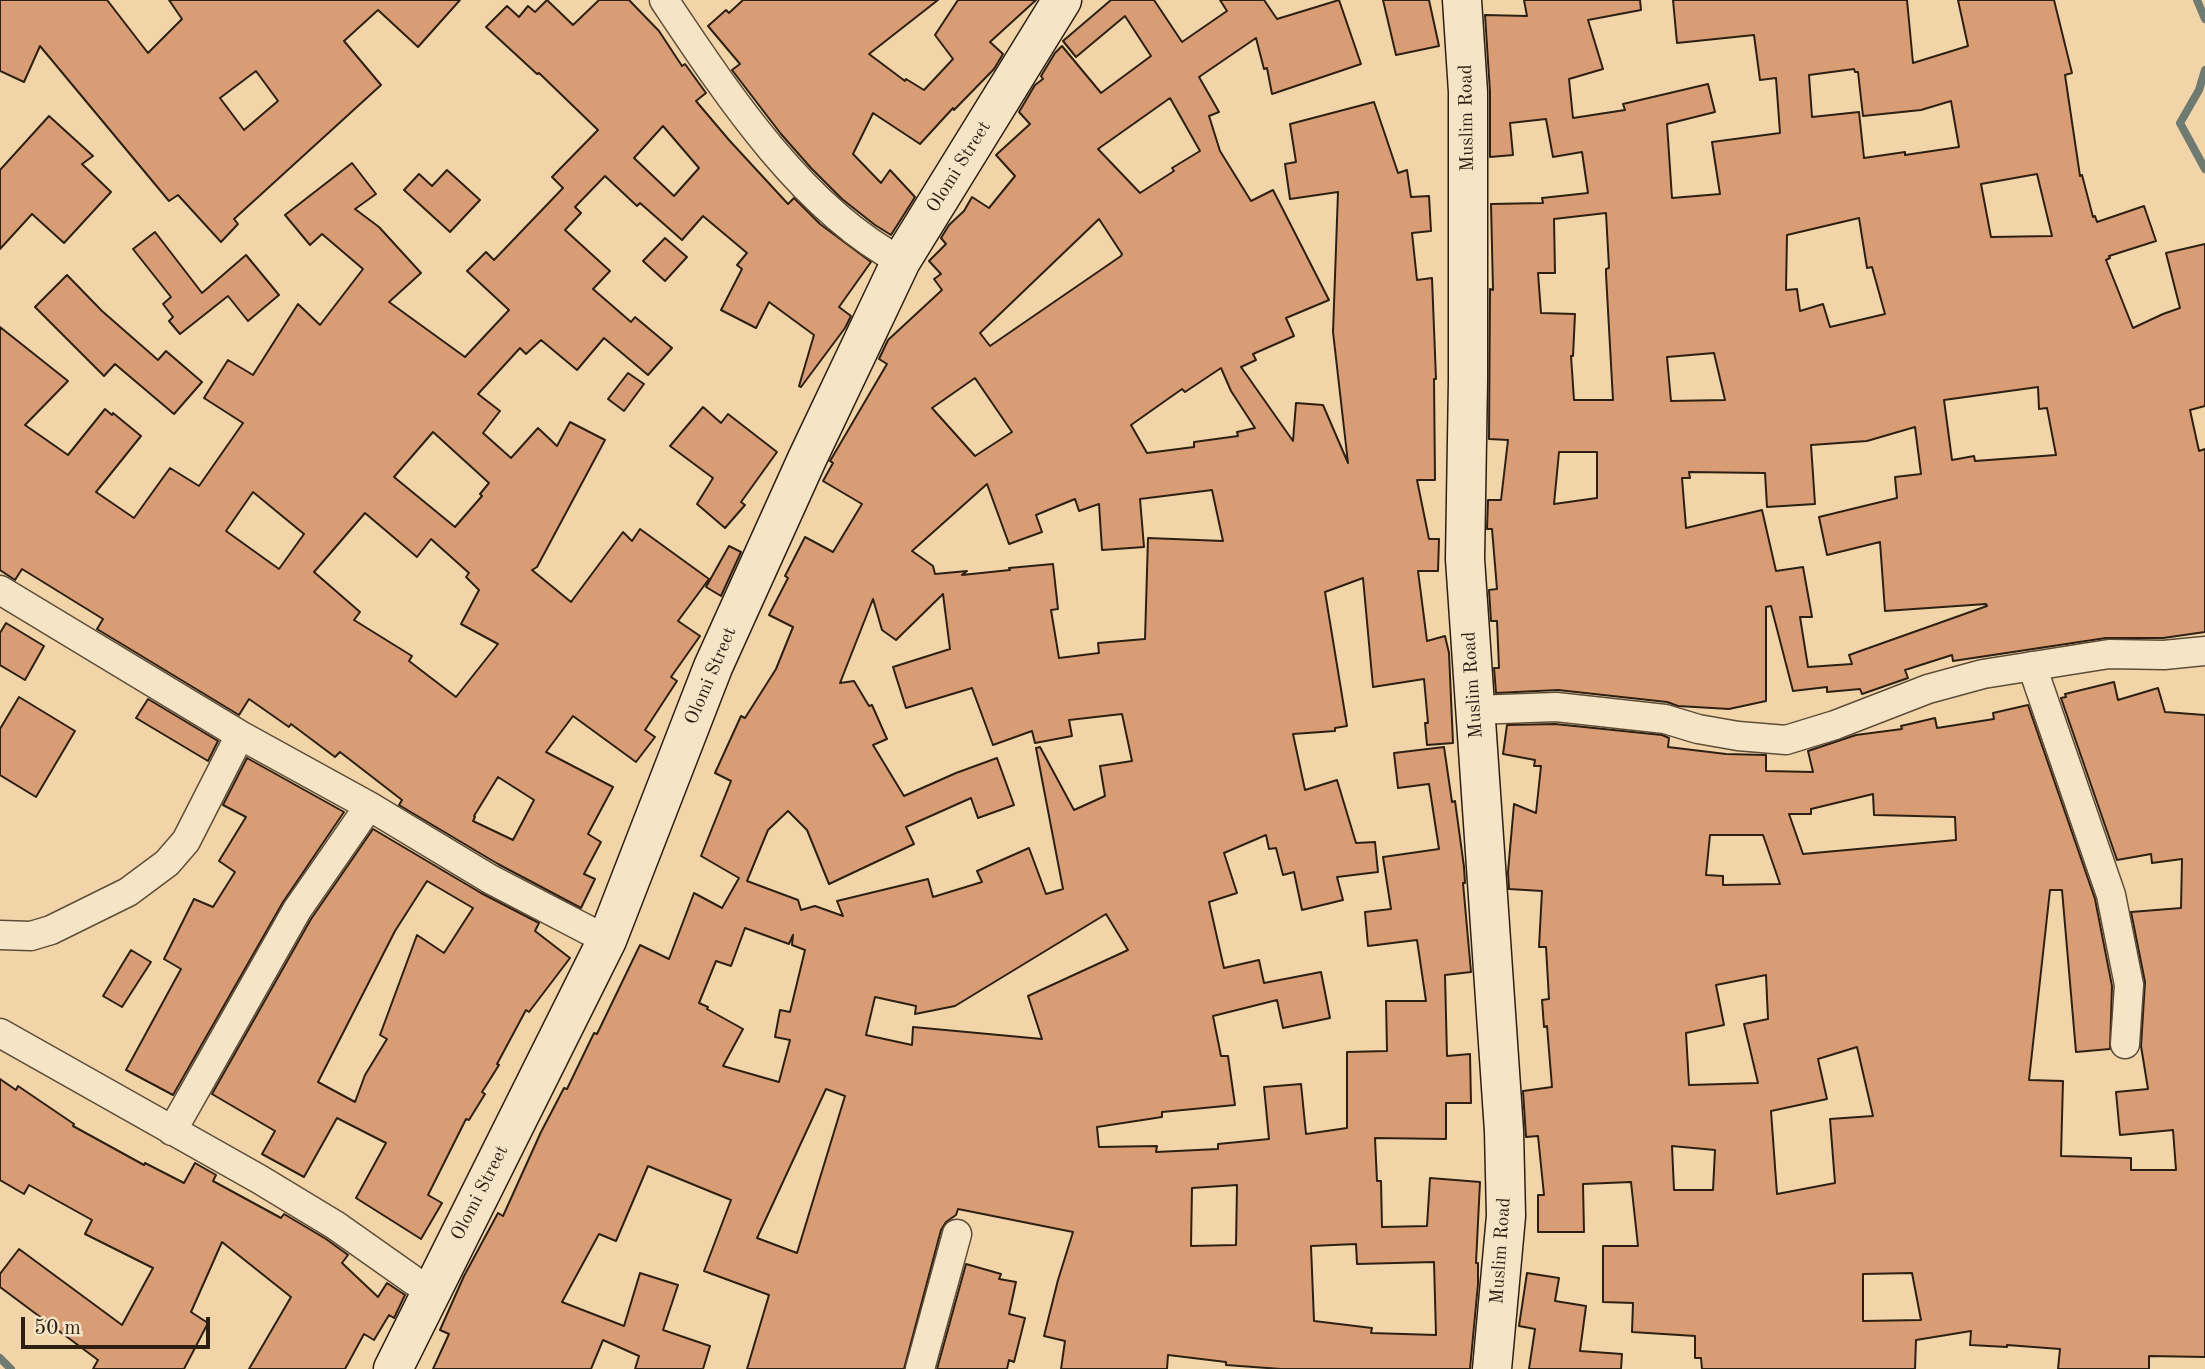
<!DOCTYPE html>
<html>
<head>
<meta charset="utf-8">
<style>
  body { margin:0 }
  #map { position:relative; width:2205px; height:1369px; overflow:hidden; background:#f1d5a9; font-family:"Old Standard TT",serif }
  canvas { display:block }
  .scale { position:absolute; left:21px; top:1317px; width:189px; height:32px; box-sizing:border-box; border:4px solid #2d2013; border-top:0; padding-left:9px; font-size:21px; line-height:24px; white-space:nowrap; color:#2d2013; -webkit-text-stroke:5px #f6e4c7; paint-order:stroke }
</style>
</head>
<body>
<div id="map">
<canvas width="2205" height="1369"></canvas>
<div class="scale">50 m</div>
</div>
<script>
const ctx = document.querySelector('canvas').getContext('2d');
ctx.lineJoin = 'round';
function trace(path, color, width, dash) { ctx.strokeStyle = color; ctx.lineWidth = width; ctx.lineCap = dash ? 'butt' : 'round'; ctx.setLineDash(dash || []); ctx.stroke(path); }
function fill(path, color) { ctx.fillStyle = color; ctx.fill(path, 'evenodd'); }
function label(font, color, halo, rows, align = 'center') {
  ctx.font = font + ' "Old Standard TT",serif'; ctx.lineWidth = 7; ctx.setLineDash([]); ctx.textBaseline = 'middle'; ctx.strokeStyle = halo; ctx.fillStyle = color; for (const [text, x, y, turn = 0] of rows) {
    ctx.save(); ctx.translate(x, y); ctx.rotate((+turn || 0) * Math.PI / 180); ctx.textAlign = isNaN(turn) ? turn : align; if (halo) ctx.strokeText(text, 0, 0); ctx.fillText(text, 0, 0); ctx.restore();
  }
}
trace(new Path2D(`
  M2197,0l8,19
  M2205,70l-6,20 -19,33 25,46
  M0,1358l11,11`), '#6f7b70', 8);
const building = new Path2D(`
  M0,0h107l41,53 34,-34 -13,-19h291l-42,47 -40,-37 -34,31 37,44 -147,134 4,5 -17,18 -43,-47 -9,6 -129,-155 -16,36 -24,-11zM256,71l22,30 -34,29 -24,-32z
  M547,0l26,25 26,-25h30l30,31 23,35 3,-2 21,29 -10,8 33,39 59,64 6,-6 26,26 51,38 -32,45 12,9 -6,12 -44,59 -2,-1 15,-51 -45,-33 -13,26 -35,-18 21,-41 -5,-4 10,-12 -44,-37 -21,24 -42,-37 -3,3 -32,-30 -30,31 6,6 -16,17 45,41 -17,18 38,33 4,-5 37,31 -24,27 -44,-37 -27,32 -36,-30 -15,14 -6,-6 -42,46 22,17 -17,22 28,25 27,-30 19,18 13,-24 35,18 -68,127 -5,3 39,32 52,-70 9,9 8,-12 69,50 -31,42 22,15 -29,41 6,4 -32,49 10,7 -19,25 -63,-46 -27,36 67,35 -25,47 13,8 -17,32 11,5 -14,29 -83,-44 -99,-59 3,-5 -62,-48 -5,5 -44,-33 -2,3 -40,-28 -10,16 -142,-86 6,-10 -81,-50 -7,11 -15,-10v-243l68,54 -43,44 43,30 37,-46 7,6 1,-2 28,23 -45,56 38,26 36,-50 29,18 44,-63 -39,-25 24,-38 25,15 45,-71 22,21 43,-56 -41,-35 -12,11 -25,-30 67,-52 24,31 -21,15 24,18 42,46 -32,29 76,55 44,-47 -42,-39 19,-19 8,8 69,-72 -11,-11 46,-47 -59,-57 -2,1 -51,-47 21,-21 12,11 9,-11 7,6zM663,126l36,42 -25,28 -40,-38zM433,432l56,51 -9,11 2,2 -27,31 -61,-50zM253,492l51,42 -25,35 -53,-38zM365,513l52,44 14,-18 38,34 -3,4 13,13 -18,34 37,20 -42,53 -47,-36 3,-5 -58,-36 6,-8 -46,-40zM498,777l36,23 -21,40 -40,-19 2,-4 -1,-1z
  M743,0h195l-69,54 36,27 1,-2 18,11 29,-31 -18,-24 23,-35h78l-46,42 13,12 -9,15 -40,41 -1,-2 -33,36 -47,-31 -20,41 28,29 9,-13 25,27 -24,38 -16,-10 -33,-26 -31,-31 -30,-34 -49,-64 8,-6 -32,-38 18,-16 3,3z
  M1111,0h43l28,42 45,-31 -7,-11h44l13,19 62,-19 22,64 -89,30 -5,-26 -3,1 -8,-31 -57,39 20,35 -10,4 11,35 31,50 22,-11 56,110 -43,18 8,18 -41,18 3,6 -15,7 52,74 3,-38 27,2 25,58 -15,-131 5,-140 -48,7 -5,-35 11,-2 -6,-38 84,-22 24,71 9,-3 4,27 18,-1 2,35 -19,2 5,47 15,-2 4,101h-2l1,101h-18l12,59h10l-1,32h-20l9,70 18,-5 4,17 4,90 -26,2 -2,-22h3l-4,-44 -51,8 -10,-109 -38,14 22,134 -12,2v3l-42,3 12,56 32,-10 19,63 19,-1 3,30 -41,5 6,23 -41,10 -8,-38 -11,3 -7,-27 -7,1 -3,-14 -42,18 13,40 -28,9 15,66 35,-8 5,23 57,-11 9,46 -47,10 -6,-28 -64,16 8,40h7l7,49 -73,7v5l-65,10 2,20 58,-1 -1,6 62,-3v-5l51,-5 -5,-52 37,-3 5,50 41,-6v-76l40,-1 -1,-50h40l-9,-61 -49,6 -3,-34 26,-3 -8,-52 56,-8 -10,-65 -31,4 -4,-35 50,-6 8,55 3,-1 9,66 1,16h-2l8,89 -26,3 2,81 23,-2 1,49h-25v36l-71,-1 2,43h4l1,46 45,-1 3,-48 50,4 -4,81h2v21l-8,85h-189l-55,-4v-3l-58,-7 -1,14h-106l4,-28 -21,-5 14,-56 15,-48 -115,-23 -2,6 -10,7 -5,8 -37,139h-157l22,-74 -65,-24 27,-71 -83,-34 -32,75 -17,-7 -37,68 62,24 16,-53 38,12 -15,45 47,16 -7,23h-68l4,-13 -36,-16 -12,29h-158l16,-35 -9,-4 24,-54 34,-63 5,3 38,-84 23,-44 3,1 27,-56 3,1 43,-89 29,14 25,-66 28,15 17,-30 -38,-22 30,-75 -16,-8 26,-57 4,2 31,-49 17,-42 -24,-12 19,-37 -3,-2 20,-39 28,15 29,-48 -39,-23 10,-18 -3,-2 3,-5 54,-92 -8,-5 9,-19 54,-50 -8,-11 7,-5 -12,-13 17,-17 -5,-6 8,-13 15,-14 8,-14 17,11 26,-32 -19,-21 34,-31 -11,-12 16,-27 8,-6 -2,-3 14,-23 7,-7 39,47 50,-37 -26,-40 -49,41 -13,-16zM1170,98l30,53 -28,17 2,3 -34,22 -42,-44zM1099,219l23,35 -1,2 -131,90 -10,-13zM1221,368l10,23 24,37 -18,4 1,4 -44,6v5l-47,6 -16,-28 51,-36 3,3zM975,378l37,54 -37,24 -43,-48zM987,484l22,60 33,-12 -6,-17 39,-16 4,12 20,-7 3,46 42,-3 -4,-48 72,-9 11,51 -75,-3 -3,101 -47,4 1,10 -40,5 -8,-48 7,-1 -5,-45 -44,4 1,2 -48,5 5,-4 -32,3 -2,-8 -21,-15zM943,594l7,55 -57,18 13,41 66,-20 21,57 39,-14 3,12 37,-7 -3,-16 53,-6 10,47 -32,5 5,30 -31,14 -34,-63 -4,1 27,141 -17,5 -17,-46 -52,23 5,11 -49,15 -5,-18 -91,22 6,15 -28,-10 -14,4 -3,-10 -51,-19 21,-51 20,-19 19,19 22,54 85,-40 -8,-17 65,-29 7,20 36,-13 -17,-47 -41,15 -52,23 -31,-51 14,-6 -15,-34 -3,1 -15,-25 -14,2 33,-84 9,31 14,10zM1106,914l22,36 -100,46 14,43 -129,-12 -1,18 -46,-10 9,-38 41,9 -1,8 40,-8zM745,928l44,16 4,-9 -1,10 13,5 -15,62 -10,-2 -5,27 15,3 -11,42 -56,-16 20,-37 -36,-20 1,-2 -9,-4 17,-42 15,5zM826,1089l19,7 -48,157 -40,-15zM1237,1185l-1,60 -45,1 1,-58zM1356,1244l1,20 77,-2 2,73 -65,-2 1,-5 -58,-7 -3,-75z
  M1383,0h46l10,46 -43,9z
  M1524,0h116l1,10 -53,10 15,49 -34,10 4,39 52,-8 -2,-6 85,-20 7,28 -48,12 5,74 48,-4 -8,-52 68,-9 -4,-55 -16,2 -6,-45 -77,8 -4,-43h234l6,63 55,-17 -10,-46h96l18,73 -7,2 15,101 2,-1 11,42 2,-1 2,6 47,-16 12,35 -47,15 1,2 -4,2 27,68 30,-14 17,-6 -14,-55 39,-9v162l-15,4 9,41 6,-2v183l-42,6h-57l-153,23 -1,-6 -47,15 3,8 -46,16 -2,-5 -33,3v-5l-34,4 -22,-85 -5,1v94l-37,8 -51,-3 -11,-4 -109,-12 -62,3 -2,-25h5l-2,-47h-6l-2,-31 8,-1 -5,-60h-5l1,-29h13l7,-60 -19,-1 1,-150 3,1 -2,-86 52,-1 -1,-5 46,-5 -6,-41 -29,5 -7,-38 -36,4 3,32 -23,2v-65l-5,-77 42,1zM1854,69l1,3h3l5,44 58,-6 30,-9 8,46 -54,8v-3l-41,6 -5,-46 -47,5 -3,-42zM2037,174l15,62 -61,1 -10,-53zM1606,213l3,55 -3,1v5l7,126h-39l-3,-44h2l2,-42 -34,-1 -3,-40h17l-1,-54zM1859,218l8,50 5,-1 13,47 -55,13 -7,-23 -23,7 -3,-22 -11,1 1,-55zM1714,353l11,47 -54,1 -4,-44zM2038,387l1,22 8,-1 9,47 -81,6 -1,-5 -22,4 -8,-60zM1915,427l6,47 -26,3 2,21 -78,19 8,38 53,-13 5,69 101,-7 1,2 -138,49 3,9 -44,3 -8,-50h12l-9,-50 -27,4 -14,-61 -76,18 -4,-50h8l-1,-6 76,1 2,34 48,-3 -4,-59 56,-4zM1559,452h38v46l-43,6z
  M49,116l44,40 -11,8 29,28 -47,51 -32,-29 -32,35v-79z
  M447,170l33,30 -30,32 -46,-42 15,-16 13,12z
  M155,232l47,61 44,-38 33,40 -31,26 -20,-25 -48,38 -11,-13 4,-4 -10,-13 8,-7 -38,-48z
  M665,238l22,19 -22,24 -22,-20z
  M67,275l35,36 56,49 8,-9 36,31 -28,32 -59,-50 -11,12 -69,-69z
  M628,373l16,11 -20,27 -16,-12z
  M703,407l18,16 7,-9 49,38 -36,50 4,3 -20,23 -28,-24 16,-26 -43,-32z
  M729,546l12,6 -20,44 -15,-9z
  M6,623l38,23 -19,34 -25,-15v-32z
  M2114,682l4,18 40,-12 7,24 40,3v642l-56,-1v13h-91l2,-20 -53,-4v2l-37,-2 1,-14 -55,9 -1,29h-213l-1,-11h-6v-22l-63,-4 1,-29 -30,-1v-56h35l-7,-64 -48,2 1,48h-46v-37h6l-6,-59 -12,1 -3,-46 29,-4 -5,-61 -3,1 -2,-27 7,-1 -3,-52h-7l3,-56 -33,-2 -1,-17 6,-68 22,9 5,-47h-7l1,-6 -32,-6 4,-29 48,-1 107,11 7,3 -1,9 58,7 40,1v16l47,1 -5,-21 48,-16 46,-6 -1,-3 34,-8 2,10 57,-9 -1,-6 35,-8 67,194 17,87 -2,63 -34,3 -14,-162h-12l-21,190 34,1 -2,75 70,2v12h45l-3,-40 -53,5 -4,-43 32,-3 -7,-43 4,-64 -14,-70 50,-4 1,-49 -30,4 -1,-9 -34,6 -56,-162 5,-1 -1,-3zM1873,794l1,21 81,2 1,23 -153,14 -14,-40h22v-5zM1710,835h53l17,49 -57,1v-9l-17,-1zM1766,975l2,44 -24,5 14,59 -69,2 -3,-52 38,-8 -8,-40zM1857,1047l16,69 -43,3 5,64 -58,11 -6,-83 56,-12 -9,-40zM1672,1146l43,4 -2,40h-39zM1912,1273l9,47 -58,1v-47z
  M19,697l56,34 -39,66 -36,-22v-46z
  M148,699l70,42 -10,20 -72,-43z
  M247,758l97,54 -61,90 -110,193 -47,-25 55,-101 -17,-10 30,-60 19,8 22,-35 -16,-11 27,-44 -23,-12z
  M373,829l108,64 58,30 -4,8 35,27 -41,54 -3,-2 -29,54 2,1 -17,27 3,2 -16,26 -3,-1 -38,76 14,8 -21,36 -65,-41 30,-55 -49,-25 -33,59 -42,-23 13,-23 -63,-37 99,-175zM427,881l46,27 -29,45 -27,-18 -37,100 7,4 -22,36 -10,27 -37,-20 77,-151z
  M131,950l20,12 -29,45 -19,-11z
  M0,1079l16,11 2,-4 56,38 -1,2 71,39 1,-2 39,20 11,-20 21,12 -3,6 68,37 3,-4 42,25 22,16 -6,8 36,34 9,-14 18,12 -11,23 -5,-3 -15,25 -10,-6 -19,35h-96l42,-72 -69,-55 -31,70 17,11 -24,46h-91l5,-9 -98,-73v-13l19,-25 103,76 31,-57 -68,-34 7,-14 -63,-35 -5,9 -24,-14z
  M966,1264l35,10 -2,5 17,3 -7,32 16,4 -11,44 -5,-2 -2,9h-70z
  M1527,1273l32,5 -4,23 31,5 -6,45 42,3 -1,15h-92l6,-40 -16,-3z`);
fill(building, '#d99d76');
trace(building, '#2d2013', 2);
const street = new Path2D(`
  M664,0c61,91 138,209 237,261
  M0,590l240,145 129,71 121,73 117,61
  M2032,666l79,229 18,90 -4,59
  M1474,710l82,-3 109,12 33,10 40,7 48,4 49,-15 93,-36 55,-15 126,-20 55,1 41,-4
  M0,935l31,1 20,-6 77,-38 39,-29 19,-22 54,-106
  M0,1033l259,146 76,46 95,67
  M172,1131l125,-221 72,-104
  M920,1369l37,-135`);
const secondary = new Path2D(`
  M1462,0l6,92v288l-3,179 39,572 2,85 -14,153
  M393,1369l214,-429 106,-273 94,-208 94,-198 161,-261`);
trace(street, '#5e4d38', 31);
trace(secondary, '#2d2013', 41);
trace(street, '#f6e4c7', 28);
trace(secondary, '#f6e4c7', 38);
label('19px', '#2d2013', '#f6e4c7', [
  ["Muslim Road",1467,118,-91],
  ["Olomi Street",959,167,-58],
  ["Olomi Street",711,676,-67],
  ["Muslim Road",1473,685,-94],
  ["Olomi Street",480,1193,-63],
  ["Muslim Road",1501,1251,-86]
]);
</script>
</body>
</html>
